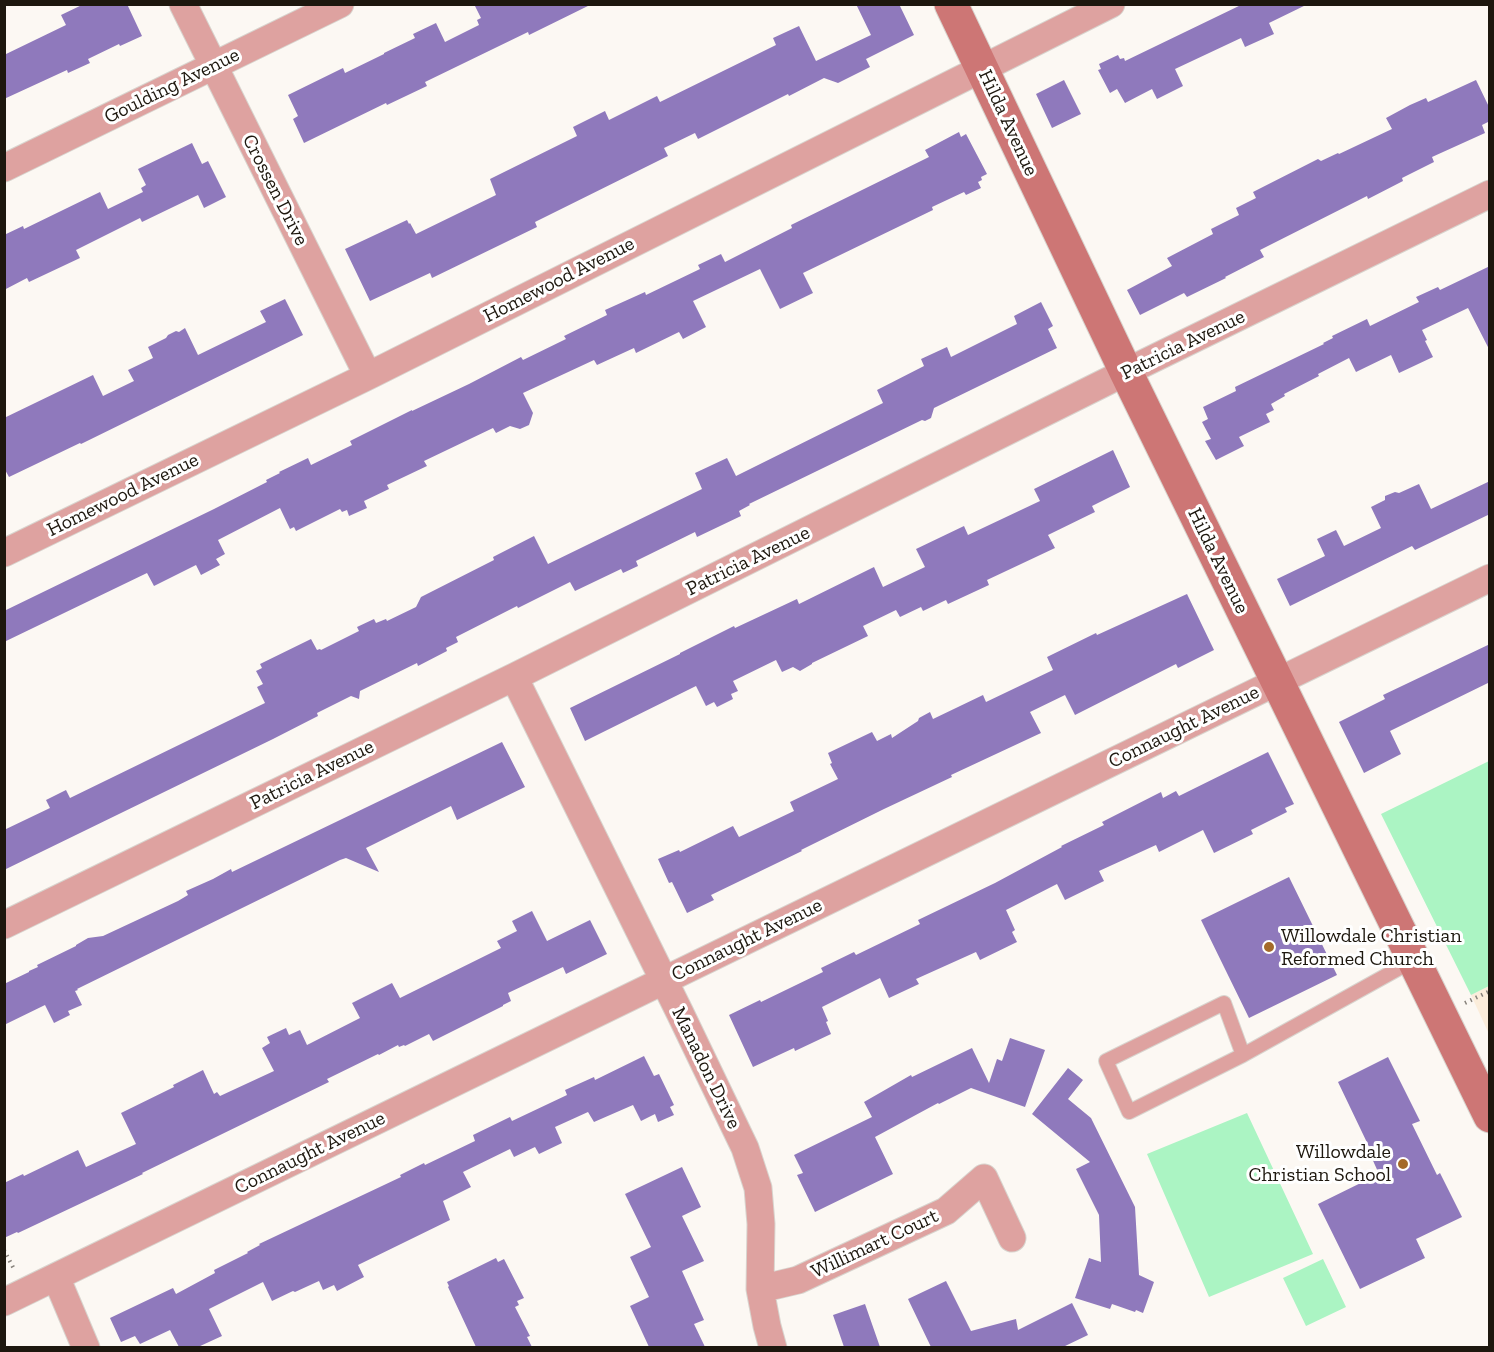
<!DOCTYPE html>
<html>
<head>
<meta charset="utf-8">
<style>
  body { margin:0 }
  #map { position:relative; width:1494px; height:1352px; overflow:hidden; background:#fcf8f3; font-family:"Zilla Slab",serif }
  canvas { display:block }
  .frame { position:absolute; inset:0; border:6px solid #1d170e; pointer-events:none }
</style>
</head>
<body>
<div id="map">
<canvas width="1494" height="1352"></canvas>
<div class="frame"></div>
</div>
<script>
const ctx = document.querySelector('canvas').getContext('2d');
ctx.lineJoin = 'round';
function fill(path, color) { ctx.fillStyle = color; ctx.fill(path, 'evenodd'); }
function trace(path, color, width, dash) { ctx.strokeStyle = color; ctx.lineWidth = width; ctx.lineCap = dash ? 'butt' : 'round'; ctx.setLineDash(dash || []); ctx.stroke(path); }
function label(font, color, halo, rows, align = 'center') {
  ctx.font = font + ' "Zilla Slab",serif'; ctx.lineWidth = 6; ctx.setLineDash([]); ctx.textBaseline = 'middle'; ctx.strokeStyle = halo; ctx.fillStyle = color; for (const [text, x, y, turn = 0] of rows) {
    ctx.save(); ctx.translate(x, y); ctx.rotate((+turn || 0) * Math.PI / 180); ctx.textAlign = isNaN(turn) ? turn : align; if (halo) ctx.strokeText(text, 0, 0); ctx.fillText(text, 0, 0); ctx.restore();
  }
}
fill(new Path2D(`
  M1489,986v48l-18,-39z`), '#fbeddb');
fill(new Path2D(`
  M1489,761v225l-18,9 -90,-181z
  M1247,1113l66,141 -104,43 -62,-143z
  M1323,1259l23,48 -40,19 -23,-48z`), '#abf4c3');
fill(new Path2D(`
  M84,4h43l15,32 -22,10 -1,-2 -31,15 2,4 -22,10 -1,-3 -63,29v-44l62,-30 -5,-10z
  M474,4h118l-63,31 -1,-3 -103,50 2,4 -40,19 -1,-2 -82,40 -11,-24 5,-3 -10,-21 55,-27 2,5 39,-19v-1l31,-15 -2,-4 23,-11 9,19 34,-17 -2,-5 4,-2z
  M856,4h43l15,31 -48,24 4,8 -32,16 -14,-5 -35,18 -1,-2 -90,45 -3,-6 -31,15 4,8 -133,66 2,5 -105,51 -2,-5 -60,28 -25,-52 62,-29 2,4 1,-1 6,11 80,-39 -6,-16 87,-43 -4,-9 32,-16 4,9 48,-24 3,6 116,-57 -3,-7 26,-12 17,35 55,-26z
  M1243,4h65l-39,19 5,11 -29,13 -4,-9 -66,31 8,17 -26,13 -5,-10 -27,14 -8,-14 -7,4 -12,-23 3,-1 -2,-5 19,-9 2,4 4,-1 1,3z
  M1064,80l17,34 -29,14 -16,-34z
  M1476,80l14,29v12l-8,4 3,8 -53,24 2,5 -32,16 1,3 -35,18 -1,-3 -107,54 4,7 -39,20 1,1 -39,19 -3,-4 -44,22 -13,-25 45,-24 -5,-8 46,-24 -2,-5 28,-14 -3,-7 20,-10 -3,-6 65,-33 3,2 17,-8 1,1 53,-25 -6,-11 24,-13 16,-7 2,4z
  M959,132l2,5 5,-3 21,40 -6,3 1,3 -4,2 3,6 -15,7 -2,-3 -32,15 1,3 -130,63 10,20 -33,16 -20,-40 -67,32 13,26 -23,12 -4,-7 -43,21 -2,-5 -37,17 -3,-5 -71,33 10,20 -4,12 -9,4 -10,-3 -14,7 -3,-5 -69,33 3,5 -40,19 2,4 -25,12 3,7 -18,8 -2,-6 -5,2 -2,-3 -44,22 -2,-4 -4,2 -10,-21 -62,32 7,14 -9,5 4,6 -19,10 -5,-10 -42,21 -7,-13 -143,69v-31l210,-102 53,-27 -1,-2 14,-7 -1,-1 29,-14 3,7 41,-20 -2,-4 62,-31v1l57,-27 52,-27 2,3 43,-21 -2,-3 43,-21 -2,-5 40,-18 1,3 54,-26 -2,-4 23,-11 4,8 67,-34 -1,-3 138,-68 -4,-7z
  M192,143l10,21 6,-3 18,36 -22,11 -6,-13 -56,27 -2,-4 -64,32 4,8 -51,24 -2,-4 -23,12v-55l19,-9 1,3 76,-37 8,17 35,-17 -2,-4 5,-3 -8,-16z
  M1490,266v85l-22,-43 -46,22 5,10 -2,1 8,16 -34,16 -8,-18 -35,17 -7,-14 -31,16 1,2 -35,18 1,2 -14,8 3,6 -8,4 4,8 -31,15 5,9 -28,14 -11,-19 6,-2 -9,-17 6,-3 -5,-12 33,-16 -1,-4 89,-43 -1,-1 10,-5 -1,-2 35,-17 3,7 49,-24 -3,-5 22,-10 2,3z
  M285,299l18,36 -222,109 -1,-1 -71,34 -5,-9v-50l89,-43 10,21 31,-15 -6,-11 25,-12 -5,-11 18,-9 2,-3 8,-4 3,1 6,-4 13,27 68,-33 -6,-11z
  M1041,302l12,24 -5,3 9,19 -123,60 -3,10 -6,3 -3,-1 -173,84 1,1 -11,6 2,5 -44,21 -2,-5 -57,28 -2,1 2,5 -15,7 -2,-4 -46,22 -5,-9 -52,26 -1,-2 -61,31 2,5 -12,6 1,3 -29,15 -1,-3 -57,28 -1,8 -8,-3 -34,17 1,3 -45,23 -269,131v-40l46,-22 -4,-8 20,-10 4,8 195,-95 -8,-16 6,-3 -7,-13 6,-3 -2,-4 51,-25 6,11 3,-1 1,1 38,-19 -2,-4 17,-8 2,4 10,-4 1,2 29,-14 5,-10 73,-37 -1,-3 41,-21 14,28 154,-75 -7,-16 32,-15 9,18 147,-73 -6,-13 47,-24 -3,-7 26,-12 4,10 66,-33 -3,-8z
  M1113,450l17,37 -38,19 3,6 -47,23 7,13 -68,32 2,5 -41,19 -2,-4 -23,11 -2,-4 -21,10 -4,-7 -33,16 5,10 -56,27v1l-12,7 -7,-4 -11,5 -6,-12 -43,21 5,10 -7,3 2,5 -16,8 -3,-5 -8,4 -10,-20 -111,55 -15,-33 110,-54v-1l54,-27 1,2 62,-29 2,5 75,-37 9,20 42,-20 -9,-18 48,-23 4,9 72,-34 -6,-12z
  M1490,481v33l-75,36 -3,-4 -122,60 -13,-27 48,-23 -8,-17 19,-9 8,16 37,-18 -10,-21 14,-7v-4l10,-4 4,1 20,-9 12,25z
  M1187,594l27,56 -36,18 -2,-4 -101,51 -10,-20 -35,17 11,21 -90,42 1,2 -68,32 -83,41 1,1 -91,44 3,5 -27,13 -15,-31 -3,1 -11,-24 21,-9 1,2 53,-26 6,11 55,-26 -4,-9 48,-23 -8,-15 2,-1 -4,-10 44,-21 5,9 14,-7 1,4 26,-17 1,-3 11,-6 3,7 50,-24 3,7 67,-32 -6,-13 49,-24 1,2z
  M1490,644v38l-100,49 11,23 -37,19 -25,-51 46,-23 -2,-4 21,-10z
  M502,742l23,45 -68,33 -6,-14 -85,42 13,24 -33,-14 -6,2 -263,129 1,1 -3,1 7,14 -14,6 2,4 -16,8 -9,-18 -41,20v-41l25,-12v-1l9,-4 -1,-2 39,-19v-1l12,-7 15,-2 75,-35 10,-6 -2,-4 27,-12 18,-10 1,3z
  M1268,752l26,52 -9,4 2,4 -36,18 2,4 -39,19 -11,-23 -44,22 -3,-7 -57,26 5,10 -39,19 -8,-16 -51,26 9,20 -3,2 5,10 -37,18 -4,-8 -60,27 3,5 -30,14 -9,-20 -58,29 6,14 -2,1 5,12 -36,17 -1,-3 -41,19 -24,-52 31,-15 1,2 62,-30 -2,-4 33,-16 2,3 64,-31 -2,-4 77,-37 67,-36 -1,-1 43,-21 -2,-3 59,-30 2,6 13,-7 3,5z
  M1289,877l48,98 -88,43 -48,-98z
  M532,911l15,30 43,-21 17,34 -41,20 -3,-7 -55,26 3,8 -8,4v1l-70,35 -4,-7 -24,12 -1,-1 -5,2 -1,-2 -19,10 -1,-1 -51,25 2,3 -187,91 1,1 -125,59 -1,-1 -13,6v-55l19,-9 1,2 54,-26 8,17 50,-23 -15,-31 53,-26 -1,-2 30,-15 11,24 3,-2 3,4 54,-25 -12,-23 8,-5 -3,-6 19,-9 3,7 11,-5 7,15 53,-27 -8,-15 40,-20 8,15 101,-50 -4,-7 20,-10 -5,-10z
  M1010,1038l35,12 -20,57 -54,-19 -32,16 -1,-1 -63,34 18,37 -78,38 -18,-37 6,-2 -9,-18 78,-38 -8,-15 47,-27 1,2 60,-29 17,35 8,-24 5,2z
  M644,1056l10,20 5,-2 15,31 -4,2 4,8 -16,7 -3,-8 -14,7 -8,-16 -39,17 -6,-10 -33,15 7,16 -23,11 -4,-7 -21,10 -4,-8 -47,23 8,15 -28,14 7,19 -92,45 6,12 -27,14 -3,-6 -11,5 -4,-9 -24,11 -2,-1 -21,10 -9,-19 -54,27 13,27 -24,11h-19l-9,-17 -30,14 -5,-8 -14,6 -11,-24 63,-30 3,6 39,-21 -1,-3 34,-17 -1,-1 13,-7 -1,-1 142,-67 -1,-2 24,-12 1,2 50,-24 -2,-6 37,-18 2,4 55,-26 -2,-5 29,-13 1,3z
  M1388,1057l32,64 -8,3 25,51 3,-2 22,44 -46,22 9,19 -65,31 -42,-85 61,-30 -9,-20 2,-1 -34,-71z
  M1068,1068l15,12 -15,19 23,19 44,89 4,68 15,7 -11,31 -7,-3 -1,2 -23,-8 -2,5 -35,-11 14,-40 12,4 -2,-47 -23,-46 14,-7 -58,-48z
  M682,1167l19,40 -19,9 22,45 -22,10 22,49 -10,4 11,23h-56l-19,-41 19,-9 -19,-40 21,-10 -26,-53z
  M496,1258l2,4 6,-3 20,39 -7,3 2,4 -4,2 15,29 -3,1 5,10h-56l-28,-60 1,-1 -2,-4z
  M946,1281l25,50 45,-12 2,11 54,-27 16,32 -25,12h-132l-23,-48z
  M865,1304l15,43h-36l-11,-32z`), '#8f79bc');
const lane = new Path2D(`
  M1243,1055l-19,-52 -118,58 23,51 114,-57 171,-95`);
const street = new Path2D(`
  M183,4l185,372
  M4,168l336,-164
  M4,553l364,-177 743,-372
  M514,677l166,336 65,135 13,40 3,36 -1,65 7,37 6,22
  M4,925l510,-248 612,-305 364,-178
  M56,1277l30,71
  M760,1289l38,-9 148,-69 38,-33 28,60
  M4,1302l1486,-724`);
const secondary = new Path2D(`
  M951,4l175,368 364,744`);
trace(lane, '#d8d4ce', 16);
trace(street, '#d8d4ce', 29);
trace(secondary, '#d8d4ce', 35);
trace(new Path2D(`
  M1465,1003l25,-12
  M4,1250l11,21`), '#88837c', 4, [1.5, 4.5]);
trace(lane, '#dea2a0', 14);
trace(street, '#dea2a0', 27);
trace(secondary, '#cd7675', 33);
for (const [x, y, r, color] of [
  [1269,947,6,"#a46a29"],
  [1403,1164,6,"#a46a29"]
]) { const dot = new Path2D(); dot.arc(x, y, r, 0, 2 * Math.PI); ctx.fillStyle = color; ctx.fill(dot); trace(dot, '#fff', 2); }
label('20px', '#1d170e', '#fff', [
  ["Goulding Avenue",172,86,-26],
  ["Hilda Avenue",1008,123,65],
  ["Crossen Drive",275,190,63],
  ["Homewood Avenue",559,280,-27],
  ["Patricia Avenue",1183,345,-26],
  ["Homewood Avenue",123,495,-26],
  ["Patricia Avenue",748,561,-26],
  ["Hilda Avenue",1218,561,64],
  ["Connaught Avenue",1184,727,-26],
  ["Patricia Avenue",312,775,-26],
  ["Connaught Avenue",747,940,-26],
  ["Manadon Drive",706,1068,64],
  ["Connaught Avenue",310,1153,-26],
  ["Willimart Court",875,1244,-25]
]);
label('20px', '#1d170e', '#fff', [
  ["Willowdale Christian",1281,936],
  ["Reformed Church",1281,959],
  ["Willowdale",1391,1152,"right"],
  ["Christian School",1391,1175,"right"]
], 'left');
</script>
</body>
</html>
